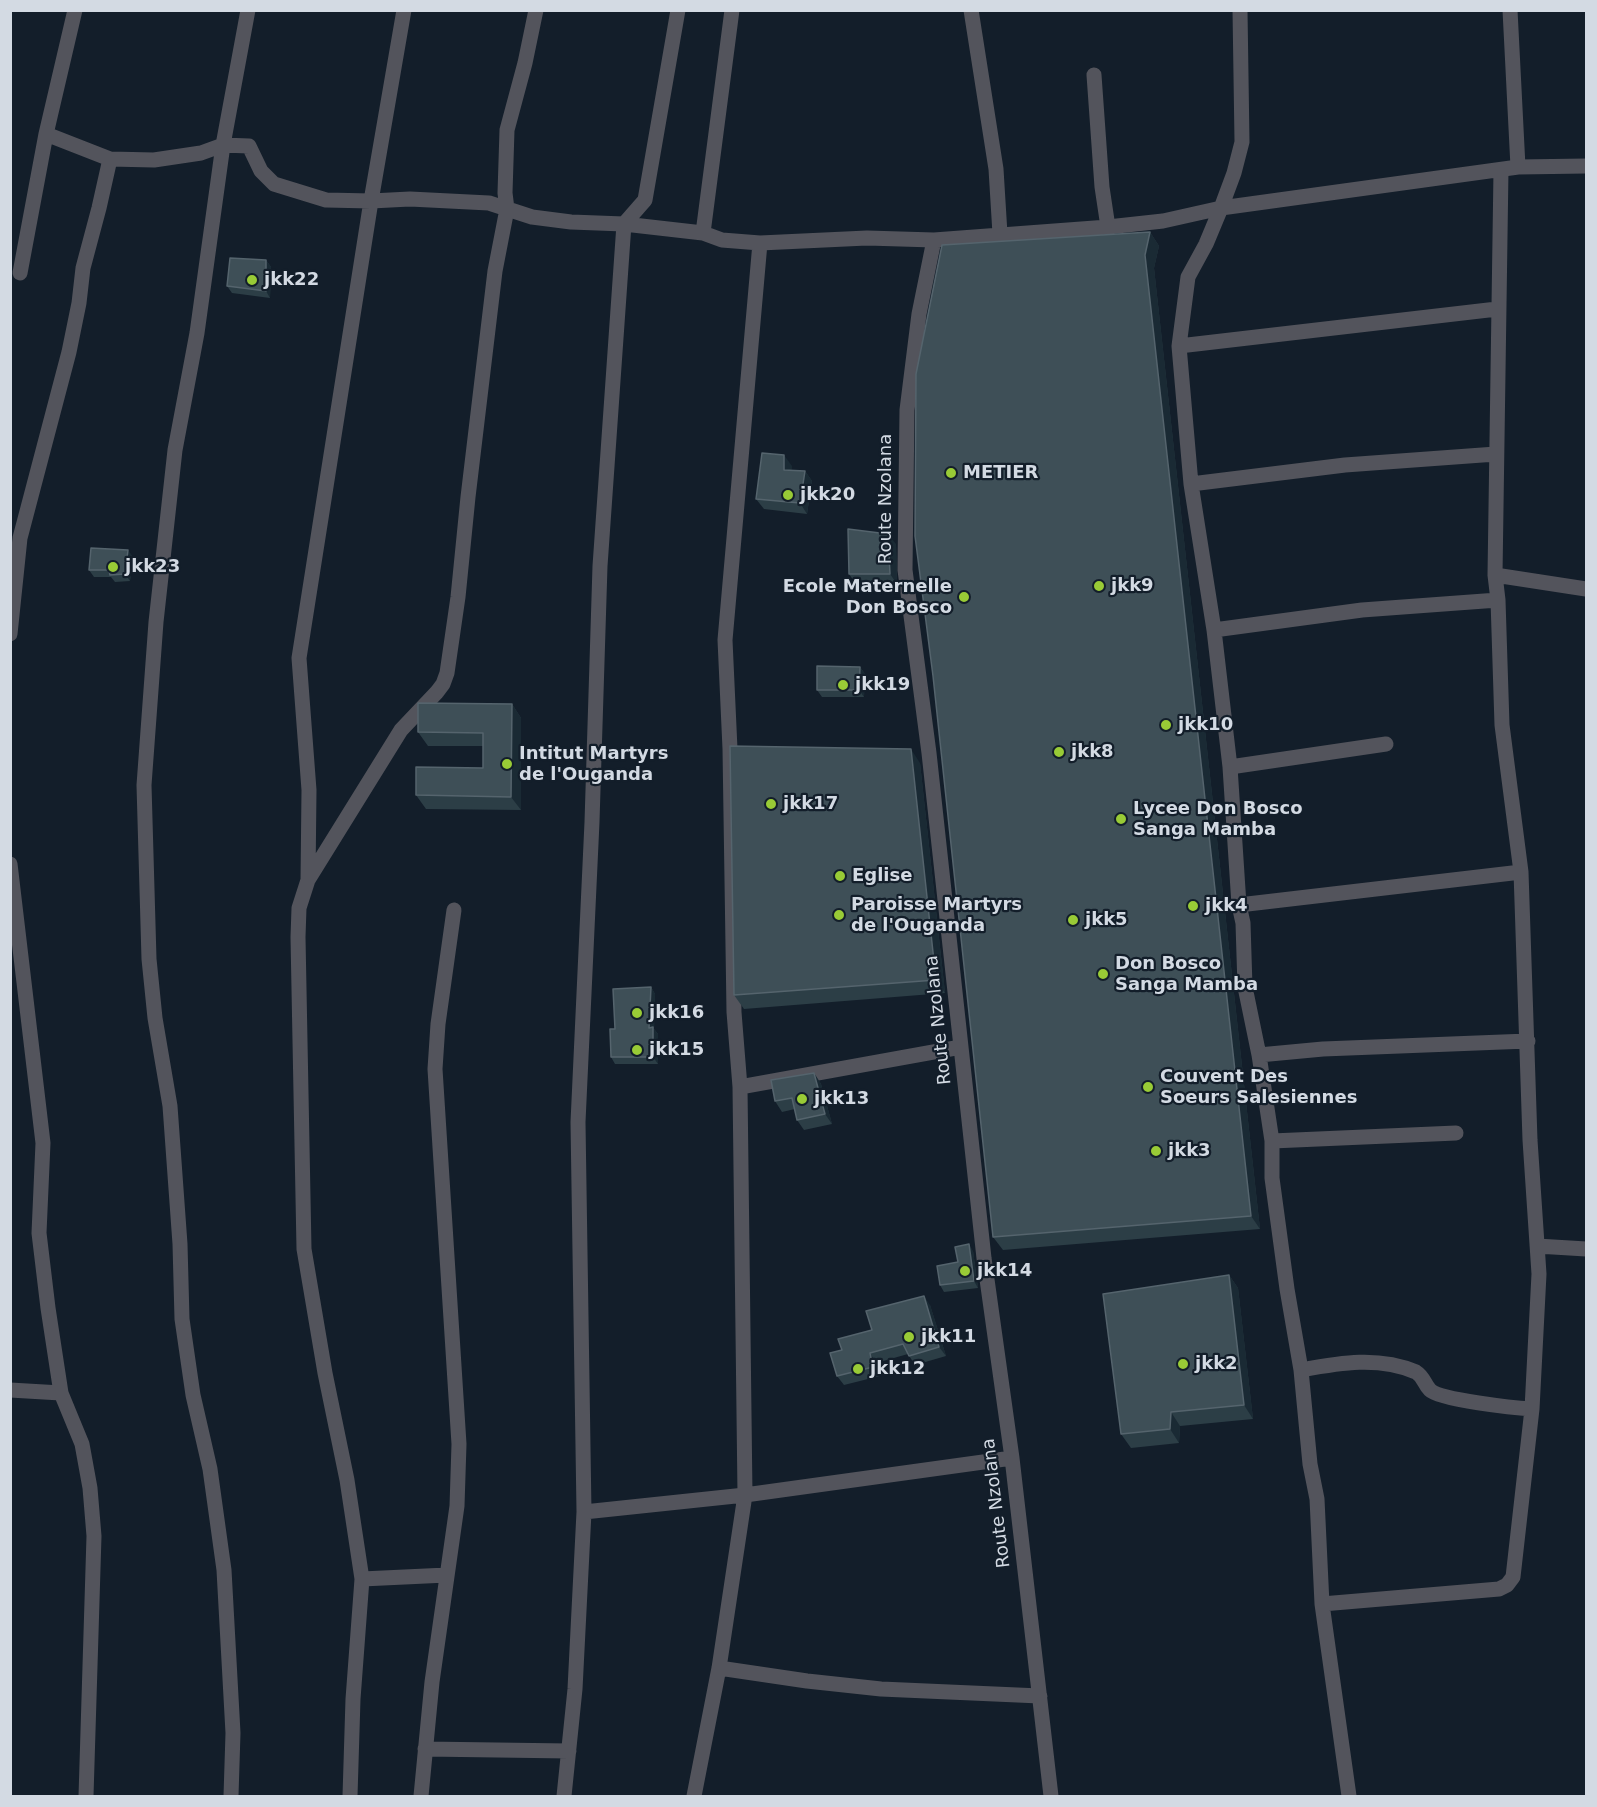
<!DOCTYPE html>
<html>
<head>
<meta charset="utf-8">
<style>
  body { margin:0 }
  #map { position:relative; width:1597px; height:1807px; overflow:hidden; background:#131e2a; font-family:"DejaVu Sans",sans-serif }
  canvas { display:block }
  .frame { position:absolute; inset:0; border:12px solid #d3dae3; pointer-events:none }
</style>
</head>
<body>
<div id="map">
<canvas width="1597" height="1807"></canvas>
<div class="frame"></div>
</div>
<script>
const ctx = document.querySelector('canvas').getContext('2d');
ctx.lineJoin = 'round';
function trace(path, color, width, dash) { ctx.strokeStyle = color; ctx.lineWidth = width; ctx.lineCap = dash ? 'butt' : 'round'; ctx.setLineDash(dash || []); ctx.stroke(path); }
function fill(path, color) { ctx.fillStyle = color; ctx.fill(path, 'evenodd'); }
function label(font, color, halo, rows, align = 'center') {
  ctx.font = font + ' "DejaVu Sans",sans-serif'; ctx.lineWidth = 4.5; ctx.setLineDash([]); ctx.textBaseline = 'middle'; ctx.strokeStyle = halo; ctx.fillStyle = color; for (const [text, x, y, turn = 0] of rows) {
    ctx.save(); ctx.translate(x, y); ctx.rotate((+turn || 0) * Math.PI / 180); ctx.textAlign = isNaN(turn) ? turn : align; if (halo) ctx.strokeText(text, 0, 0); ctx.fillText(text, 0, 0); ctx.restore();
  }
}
trace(new Path2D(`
  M971,10l25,159 4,65
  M1240,10l2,132 -8,31 -13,35 -15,36 -18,33 -9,69 12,138 23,146 16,137 9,138 4,18 2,64 14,68 13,86v37l15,111 14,81 9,94 7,35 5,105 27,192
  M1510,10l8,157
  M1094,75l8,112 6,40
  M46,134l64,25 44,1 47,-7 22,-8 26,1 12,25 13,13 52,16 45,1 39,-2 79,4 43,14 39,5 53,2 79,9 19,7 38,3 107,-5 67,2 174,-13 55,-6 58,-13 297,-41 68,-1
  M703,233l29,-223
  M934,240l-15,74 -12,96 -2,160 24,183 55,505 28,200 39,338
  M20,273l26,-139 29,-124
  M1179,346l318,-37
  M1191,484l154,-19 151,-11
  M1495,575l91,14
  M1214,630l148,-20 136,-10
  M10,634l10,-96 49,-186 10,-49 4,-35 16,-60 11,-49
  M1230,767l156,-23
  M10,864l33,279 -4,90 9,75 13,85 21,51 8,44 4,48 -8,260
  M308,880l1,-90 -10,-132 72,-457 33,-191
  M1239,905l282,-33
  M1259,1055l64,-6 205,-8
  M740,1087l221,-40
  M1272,1141l184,-8
  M1537,1246l49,3
  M1301,1370c39,-7 77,-14 115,2 8,5 8,12 14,18 10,10 85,18 102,19
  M10,1390l51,3
  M584,1512l161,-17 267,-37
  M362,1579l85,-4
  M1322,1604l177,-15 8,-4 6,-8 19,-168 7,-135 -9,-134 -9,-268 -19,-147 -4,-125 -3,-25 6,-405
  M719,1668l88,13 74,8 159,7
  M425,1749l144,2
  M231,1796l2,-63 -9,-163 -14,-101 -17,-74 -11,-76 -2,-75 -10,-138 -15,-88 -6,-59 -5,-174 12,-163 19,-172 22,-117 26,-188 25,-135
  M350,1796l3,-97 9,-120 -15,-99 -22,-107 -21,-124 -6,-312 1,-29 9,-28 93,-150 36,-38 6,-8 4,-11 11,-76 10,-100 27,-226 12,-62 -2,-16 2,-63 18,-67 11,-53
  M421,1796l11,-114 25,-176 2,-62 -24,-375 3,-45 16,-114
  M564,1796l11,-107 9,-177 -6,-390 14,-300 8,-256 24,-342 21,-24 33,-190
  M694,1796l25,-128 26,-173 -5,-408 -6,-75 -4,-263 -5,-109 35,-397`), '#53545c', 15);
fill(new Path2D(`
  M1150,232l9,14 -5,22 106,961 -257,21 -10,-13z
  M266,260l5,7 -1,31 -38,-5 -5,-7z
  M792,466l-1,4 14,1 7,10 -5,33 -43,-5 -8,-10z
  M896,544l1,40h-41l-7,-10z
  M133,557l-3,24 -15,1 -4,-5h-17l-5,-7z
  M860,667l5,7 -1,23h-42l-5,-7z
  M512,704l9,14v92l-95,-1 -10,-14 67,-27v-22h-55l-10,-14z
  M920,763l25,230 -201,16 -10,-14z
  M651,987l4,7 -1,35 4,5v30h-43l-4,-7 4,-28z
  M814,1073l7,11 11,40 -28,6 -7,-10 -2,-11 -13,3 -7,-11z
  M973,1251l5,37 -34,4 -4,-7z
  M1229,1275l9,13 15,131 -73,7 -1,17 -48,5 -10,-14z
  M930,1305l16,51 -31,9 -7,-11 -32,9 4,13 -36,9 -7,-9 5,-26z`), '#2c3e46');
fill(new Path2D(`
  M1150,232l9,14 -5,22 106,961 -9,-13 -106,-961z
  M266,260l5,7 -1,31 -4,-7z
  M784,455l8,11 -1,14 -7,-10z
  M805,471l7,10 -5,33 -7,-11z
  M888,534l8,10 1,40 -7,-10z
  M128,550l5,7 -3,24 -5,-7z
  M860,667l5,7 -1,23 -5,-7z
  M512,704l9,14v92l-10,-13z
  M911,749l9,14 25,230 -9,-13z
  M651,987l4,7 -1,35 4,5v30l-5,-7 -4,-29z
  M814,1073l7,11 11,40 -7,-10z
  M969,1244l4,7 5,37 -4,-7z
  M1229,1275l9,13 15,131 -9,-14z
  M924,1296l6,9 16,51 -7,-9z
  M870,1353l6,10 4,13 -7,-9z
  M1171,1412l9,14 -1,17 -9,-14z`), '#1a2a34');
const building = new Path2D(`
  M1150,232l-5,23 106,961 -258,21 -60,-561 -18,-140 1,-162 26,-129z
  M230,258l36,2v31l-39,-5z
  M762,453l22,2v15l21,1 -5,32 -44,-4z
  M848,529l40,5 2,40h-41z
  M91,548l37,2 -3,24 -15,1 -1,-5h-20z
  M817,666l43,1 -1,23h-42z
  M418,703l94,1 -1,93 -95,-2v-28l67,1v-35l-65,-1z
  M730,746l181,3 25,231 -202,15z
  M651,987l-2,41 4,-1v30h-42l-1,-28h5l-2,-40z
  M814,1073l11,41 -28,6 -5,-22 -17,3 -4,-21z
  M969,1244l5,37 -34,4 -3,-19 21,-4 -3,-15z
  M1229,1275l15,130 -73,7 -1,17 -49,5 -18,-140z
  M924,1296l15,51 -30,9 -6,-12 -33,9 3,14 -36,9 -7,-23 12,-3 -4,-11 34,-9 -6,-19z`);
fill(building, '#3e4f57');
trace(building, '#55646d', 1.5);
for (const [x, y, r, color] of [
  [252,280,6,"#99cb36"],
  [951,473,6,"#99cb36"],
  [788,495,6,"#99cb36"],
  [113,567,6,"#99cb36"],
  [1099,586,6,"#99cb36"],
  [964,597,6,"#99cb36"],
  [843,685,6,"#99cb36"],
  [1166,725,6,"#99cb36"],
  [1059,752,6,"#99cb36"],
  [507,764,6,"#99cb36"],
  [771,804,6,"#99cb36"],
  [1121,819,6,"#99cb36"],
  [840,876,6,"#99cb36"],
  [1193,906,6,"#99cb36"],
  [839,915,6,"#99cb36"],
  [1073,920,6,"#99cb36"],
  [1103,974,6,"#99cb36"],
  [637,1013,6,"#99cb36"],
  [637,1050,6,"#99cb36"],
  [1148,1087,6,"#99cb36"],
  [802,1099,6,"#99cb36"],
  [1156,1151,6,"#99cb36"],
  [965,1271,6,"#99cb36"],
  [909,1337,6,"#99cb36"],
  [1183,1364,6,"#99cb36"],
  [858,1369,6,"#99cb36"]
]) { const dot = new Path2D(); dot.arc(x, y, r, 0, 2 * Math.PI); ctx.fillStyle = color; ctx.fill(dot); trace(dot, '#131e2a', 2); }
label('bold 18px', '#d3dae3', '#131e2a', [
  ["jkk22",264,280],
  ["METIER",963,473],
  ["jkk20",800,495],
  ["jkk23",125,567],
  ["jkk9",1111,586],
  ["Ecole Maternelle",952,587,"right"],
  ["Don Bosco",952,608,"right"],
  ["jkk19",855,685],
  ["jkk10",1178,725],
  ["jkk8",1071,752],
  ["Intitut Martyrs",519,754],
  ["de l'Ouganda",519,775],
  ["jkk17",783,804],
  ["Lycee Don Bosco",1133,809],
  ["Sanga Mamba",1133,830],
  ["Eglise",852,876],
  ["Paroisse Martyrs",851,905],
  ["de l'Ouganda",851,926],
  ["jkk4",1205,906],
  ["jkk5",1085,920],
  ["Don Bosco",1115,964],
  ["Sanga Mamba",1115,985],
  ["jkk16",649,1013],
  ["jkk15",649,1050],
  ["Couvent Des",1160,1077],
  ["Soeurs Salesiennes",1160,1098],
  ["jkk13",814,1099],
  ["jkk3",1168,1151],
  ["jkk14",977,1271],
  ["jkk11",921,1337],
  ["jkk2",1195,1364],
  ["jkk12",870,1369]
], 'left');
label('18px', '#d3dae3', '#131e2a', [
  ["Route Nzolana",886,499,-90],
  ["Route Nzolana",939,1020,-96],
  ["Route Nzolana",997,1503,-97]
]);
</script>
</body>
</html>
